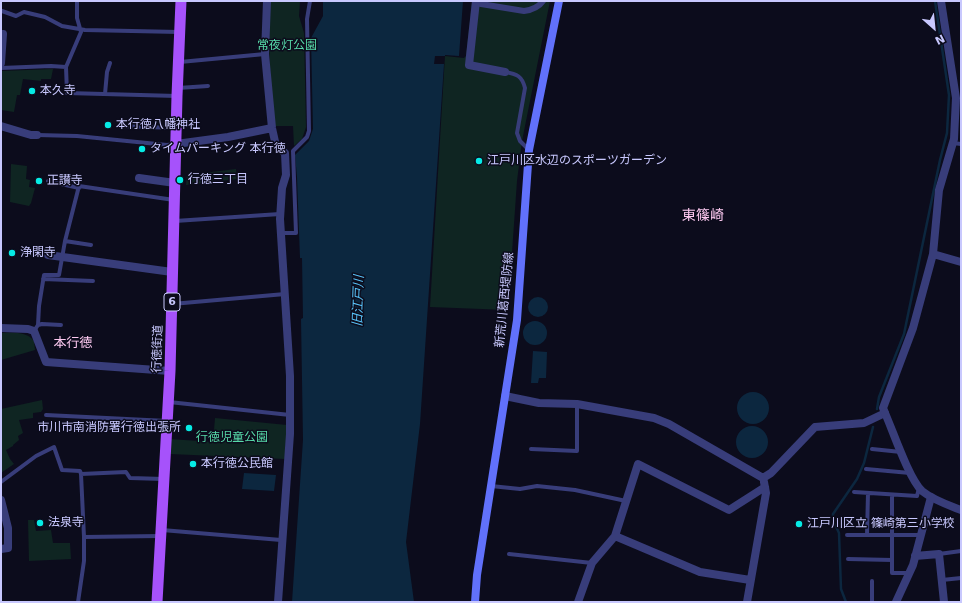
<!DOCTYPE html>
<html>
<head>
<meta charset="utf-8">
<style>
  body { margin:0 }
  #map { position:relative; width:962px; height:603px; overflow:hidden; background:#0c0c1c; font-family:"DejaVu Sans",sans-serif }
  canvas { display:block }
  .frame { position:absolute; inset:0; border:2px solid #c8c8fe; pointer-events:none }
  .north { position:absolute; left:914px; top:8px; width:40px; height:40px; -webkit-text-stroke:3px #0c0c1c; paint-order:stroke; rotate:153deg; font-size:11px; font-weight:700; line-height:16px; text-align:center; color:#c8c8fe }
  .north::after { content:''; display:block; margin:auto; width:14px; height:18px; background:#c8c8fe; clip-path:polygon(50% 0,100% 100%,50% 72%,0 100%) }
</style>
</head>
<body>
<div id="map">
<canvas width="962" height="603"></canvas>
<div class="frame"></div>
<div class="north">N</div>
</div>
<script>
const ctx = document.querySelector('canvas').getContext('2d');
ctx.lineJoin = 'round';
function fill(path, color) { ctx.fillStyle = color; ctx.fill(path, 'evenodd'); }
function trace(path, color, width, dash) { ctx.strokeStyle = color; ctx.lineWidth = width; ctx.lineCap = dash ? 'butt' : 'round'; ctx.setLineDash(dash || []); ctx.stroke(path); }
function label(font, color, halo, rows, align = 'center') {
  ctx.font = font + ' "DejaVu Sans","Noto Sans JP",sans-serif'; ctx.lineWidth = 3; ctx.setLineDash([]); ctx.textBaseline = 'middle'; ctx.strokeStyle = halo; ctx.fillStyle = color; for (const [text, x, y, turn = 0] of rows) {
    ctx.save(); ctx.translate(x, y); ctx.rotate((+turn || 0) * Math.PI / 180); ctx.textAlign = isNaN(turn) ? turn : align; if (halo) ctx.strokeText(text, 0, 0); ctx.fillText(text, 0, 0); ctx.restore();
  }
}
fill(new Path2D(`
  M270,1h30l-1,15 5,17 2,94 -4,12 -8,7 -1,-20h-19c-4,-42 -6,-83 -4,-125z
  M472,1h78l-28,140 -5,40 -9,129 -78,-3 15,-251 19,2 2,-2z
  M53,69l-2,10h-10v2l-18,-2 -3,16h-3l-3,17 -13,-2v-39z
  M11,164l16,2 -1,13 4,1 -1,7 6,1 -4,15 -2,3 -19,-4z
  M236,169l1,10 -51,6 1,-10z
  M1,333c12,0 25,-2 33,8l1,9 -34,10z
  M42,400l1,9 -2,3 -8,1v5l-14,2 4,13 -5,3 1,4 -6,5v1l-7,4 4,9 4,5 -13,9v-64z
  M215,418l72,7 -2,34 -115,-5v-15l43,3z
  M28,520h6l2,11 15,-1 2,13h17l1,16 -42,2z`), '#0f2522');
fill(new Path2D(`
  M323,1h140l-4,55 -14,-1v1h-10l-1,8h10l-24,360 -14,118 8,60h-122l11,-162 -2,-121 2,-1 -1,-60h-2l-3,-81 -2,-22 14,-14 4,-12 -2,-91 12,-22z
  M528 307a10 10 0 1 1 20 0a10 10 0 1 1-20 0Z
  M523 333a12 12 0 1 1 24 0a12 12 0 1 1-24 0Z
  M533,351l14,1 -1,26h-7l-1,5h-7z
  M737 408a16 16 0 1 1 32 0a16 16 0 1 1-32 0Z
  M736 442a16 16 0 1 1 32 0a16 16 0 1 1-32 0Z
  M244,473l32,2 -2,16 -32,-2z`), '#0c273f');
trace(new Path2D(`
  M877,409l2,-12 25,-63 36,-174 7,-27 2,-38 -14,-94
  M846,602l-5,-13 -2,-56 -6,-13v-6l24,-35 7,-16 9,-36`), '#0c273f', 2.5);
trace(new Path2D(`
  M77,1v17l4,14 -15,35 1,26 110,3
  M2,11l14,5 8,-4 21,5 17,9 23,4 94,2
  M180,62l85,-8
  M1,68l50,-2 15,1
  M505,72c12,2 17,4 20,16l-8,45 3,8 9,9
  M178,88l30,-2
  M105,94l2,-22 3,-9
  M119,126l57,2
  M37,135l40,1 90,9 7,-1
  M953,143l8,1
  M48,181l31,7
  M175,221l105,-7
  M281,233h15l-3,-82 14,-14 2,-6 -2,-112 3,-18
  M65,241l26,4
  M23,253l25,2
  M43,279l50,2
  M172,304l113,-10
  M38,325l4,-1 19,1
  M34,331l4,-6 1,-19 5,-31h15l6,-34 14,-55 95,14
  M169,402l121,13
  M46,415l121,6
  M531,449l46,2v-47
  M872,449l29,3
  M866,469l44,4
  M81,474l45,-2 4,6 34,1
  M1,482l35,-26 18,-9 8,23 18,1 1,3 3,63v24l-6,41
  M491,486l29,3 17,-3 38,4 51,11
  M854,492l63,4 2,-8
  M892,495v78h18
  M162,530l119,10
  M847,535h73
  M867,535l1,-42
  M84,537l76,-1
  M509,554l83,9
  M939,554l22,-3
  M848,559l44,1
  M942,580l19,-2
  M872,581v21`), '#383d7a', 4);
trace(new Path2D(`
  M475,3l49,8c8,-1 14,-3 19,-10`), '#383d7a', 6);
trace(new Path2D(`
  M267,1l-2,53 7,74 4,18 9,7 1,22 -4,13 -2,31 10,157v58l-12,168
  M476,1l-7,64 36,7
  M1,63l2,-29
  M1,126l30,9h6
  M176,144l52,-7 44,-9
  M139,178l36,5
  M933,254l28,8
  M48,255l124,17
  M1,328l27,1 6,2 12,31 124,9
  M505,396l34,7 38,1 77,14 15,6 94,54 8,-5 44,-46 49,-4 21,-10 -2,-5 30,-80 20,-74 6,-64 15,-51 2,-41 -15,-97
  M1,500l7,28v20l-7,1
  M615,536l85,36 50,8
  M915,556l24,-2 5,48
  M578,602l14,-39 23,-27 23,-72 91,46 36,-23
  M747,602l19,-109 -2,-11
  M896,602l17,-37 18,-68`), '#383d7a', 8);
trace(new Path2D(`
  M885,413c8,18 24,66 37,78 11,9 26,14 39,19`), '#383d7a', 8);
trace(new Path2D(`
  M475,602l2,-27 40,-255 12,-170 30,-149`), '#6171fb', 8);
trace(new Path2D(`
  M157,602l13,-231 7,-275 4,-95`), '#a652fb', 11);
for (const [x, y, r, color] of [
  [32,91,4,"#06ebe5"],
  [108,125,4,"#06ebe5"],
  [142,149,4,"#06ebe5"],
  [479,161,4,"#06ebe5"],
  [180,180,4,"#06ebe5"],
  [39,181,4,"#06ebe5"],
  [12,253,4,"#06ebe5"],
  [189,428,4,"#06ebe5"],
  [193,464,4,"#06ebe5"],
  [40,523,4,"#06ebe5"],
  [799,524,4,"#06ebe5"]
]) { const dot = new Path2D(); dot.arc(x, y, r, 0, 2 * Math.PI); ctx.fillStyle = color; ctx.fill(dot); trace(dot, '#0c0c1c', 1.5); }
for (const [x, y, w] of [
  [172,302,16]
]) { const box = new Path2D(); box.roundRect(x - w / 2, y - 9, w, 18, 3); ctx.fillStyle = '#0c0c1c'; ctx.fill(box); trace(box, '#c8c8fe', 1); }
label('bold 11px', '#c8c8fe', null, [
  ["6",172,302]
]);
label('12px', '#57daa9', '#0c0c1c', [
  ["常夜灯公園",287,46],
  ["行徳児童公園",232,438]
]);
label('12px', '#c8c8fe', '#0c0c1c', [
  ["本久寺",40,91],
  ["本行徳八幡神社",116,125],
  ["タイムパーキング 本行徳",150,149],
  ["江戸川区水辺のスポーツガーデン",487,161],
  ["行徳三丁目",188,180],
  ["正讃寺",47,181],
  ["浄閑寺",20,253],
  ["市川市南消防署行徳出張所",181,428,"right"],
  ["本行徳公民館",201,464],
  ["法泉寺",48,523],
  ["江戸川区立 篠崎第三小学校",807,524]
], 'left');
label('12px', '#c8c8fe', '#0c0c1c', [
  ["新荒川葛西堤防線",505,300,-84],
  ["行徳街道",158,349,-88]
]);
label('italic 13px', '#59c4fb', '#0c0c1c', [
  ["旧江戸川",359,301,-88]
]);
label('13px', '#fecaf1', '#0c0c1c', [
  ["本行徳",73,344]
]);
label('14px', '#fecaf1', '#0c0c1c', [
  ["東篠崎",703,216]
]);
</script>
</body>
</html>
